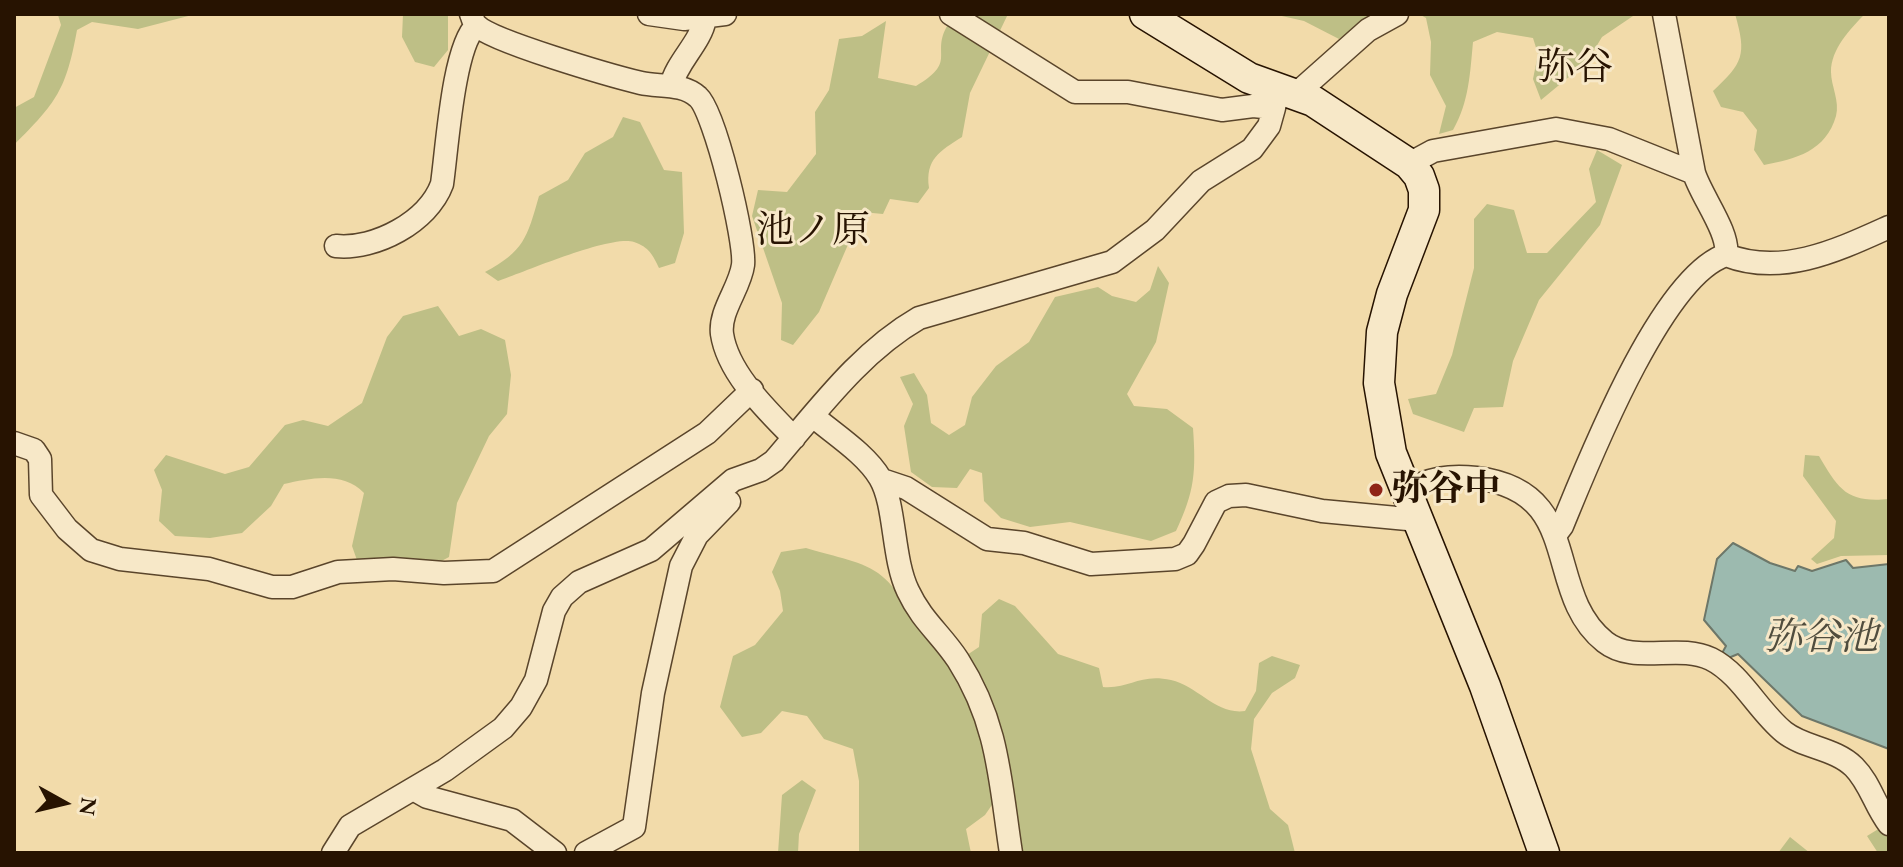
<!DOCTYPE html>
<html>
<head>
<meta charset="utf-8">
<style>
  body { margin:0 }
  #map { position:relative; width:1903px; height:867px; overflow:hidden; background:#f2dbaa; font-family:"EB Garamond",serif }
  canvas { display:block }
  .frame { position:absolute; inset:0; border:16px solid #271301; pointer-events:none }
  .north { position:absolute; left:24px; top:763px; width:80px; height:80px; -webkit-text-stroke:6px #f7e8c8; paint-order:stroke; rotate:98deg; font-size:22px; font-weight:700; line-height:32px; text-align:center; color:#271301 }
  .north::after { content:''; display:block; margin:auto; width:28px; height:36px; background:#271301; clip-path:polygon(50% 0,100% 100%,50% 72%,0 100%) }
</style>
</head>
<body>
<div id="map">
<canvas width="1903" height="867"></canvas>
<div class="frame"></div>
<div class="north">N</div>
</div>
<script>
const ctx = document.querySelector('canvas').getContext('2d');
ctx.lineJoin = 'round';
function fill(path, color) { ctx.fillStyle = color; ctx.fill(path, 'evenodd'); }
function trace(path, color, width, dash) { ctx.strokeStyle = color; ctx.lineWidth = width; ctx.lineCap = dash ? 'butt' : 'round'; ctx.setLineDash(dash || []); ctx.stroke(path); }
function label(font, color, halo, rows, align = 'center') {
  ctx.font = font + ' "EB Garamond","Noto Serif JP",serif'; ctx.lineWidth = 6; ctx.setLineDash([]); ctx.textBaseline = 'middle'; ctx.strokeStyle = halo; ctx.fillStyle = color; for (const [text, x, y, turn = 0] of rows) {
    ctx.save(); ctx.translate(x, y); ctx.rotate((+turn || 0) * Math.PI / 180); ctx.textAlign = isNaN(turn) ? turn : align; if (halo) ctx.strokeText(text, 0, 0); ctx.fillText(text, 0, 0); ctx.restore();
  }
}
fill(new Path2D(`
  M53,14h143l-58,15 -46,-7 -15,8c-11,60 -20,72 -63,115v-37l20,-11 27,-72 -3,-10z
  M403,14h45v36l-14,17 -19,-5 -13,-25z
  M959,14h49l-38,79 -8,44c-22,14 -37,22 -33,51l-11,15 -28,-4 -7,15 -21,-2 -43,100 -26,33 -12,-5 1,-37 -30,-87 6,-26 29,2 29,-38 -1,-42 14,-22 10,-51 23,-3 24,-15 -8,57 38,8c41,-24 16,-31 30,-58 2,-5 10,-10 13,-14z
  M1273,14h99l-33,25 -35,-18z
  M1419,14h217l-34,23 -15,25 -46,38 -8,-21 5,-25 -5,-16 -36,-6 -24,10c-3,32 -4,60 -20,88l-14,4 7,-28 -16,-31 1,-33 -5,-24z
  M1735,14h130c-15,15 -34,35 -34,58 0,14 9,29 5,44 -10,35 -40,43 -72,49l-10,-15 3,-20 -14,-18 -22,-5 -8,-16c30,-28 34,-36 22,-77z
  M623,117l17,5 24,48 18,2 2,61 -9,30 -16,5c-6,-13 -10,-21 -25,-26 -22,-8 -110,30 -136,39l-13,-9c39,-21 42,-34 54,-76l29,-16 17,-27 28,-16z
  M1597,150l25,15 -22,60 -61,75 -26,61 -10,46 -29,1 -10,24 -51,-18 -5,-15 28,-5 16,-39 22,-87v-49l13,-15 27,6 13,43h20l49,-51 -7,-33z
  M1158,266l11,17 -13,59 -29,52 7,12 33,3 26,19c3,43 2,63 -17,103l-25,10 -81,-19 -40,5 -29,-9 -17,-17 -2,-28 -12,-4 -13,19 -25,-1 -21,-15 -7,-46 9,-22 -13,-27 14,-4 13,22 4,28 18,12 16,-10 7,-28 24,-31 33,-24 26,-45 43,-10 14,9 24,6 14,-12z
  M438,306l21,30 22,-7 24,11 6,35 -4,39 -18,22 -32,67 -8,54 -17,9 -74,-3 -6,-17 12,-53c-21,-22 -53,-15 -80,-9l-13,22 -29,27 -32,5 -35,-2 -16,-15 3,-31 -8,-20 12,-15 59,19 24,-7 36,-42 18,-5 25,6 34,-23 25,-66 16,-21z
  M1805,455l14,1c20,34 28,47 70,43v56l-48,1 -24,8 -6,-5 23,-21 2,-17 -33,-45z
  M806,548c21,7 54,12 72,25 42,32 24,68 89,82l12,-8 3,-33 17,-15 16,7 43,48 41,14 4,19c28,2 36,-14 68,-7 27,6 45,35 74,31l11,-20 3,-28 13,-7 28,9 -5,13 -23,15 -18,26 -3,30 19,60 18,16 7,28h-276l-23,-54 -11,16 -19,14 5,24h-112v-72l-6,-32 -29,-10 -17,-23 -25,-5 -21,22 -19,4 -22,-30 13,-51 22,-11 28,-34 -3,-20 -8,-19 9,-20z
  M802,780l14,10 -17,44 -1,19h-20l4,-58z
  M1880,828l9,8v17h-11l-11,-17z
  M1790,837l20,16h-32z`), '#bebf86');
const water = new Path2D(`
  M1733,543l37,20 25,8 3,-5 14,5 34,-11 7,8 36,-4v185l-87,-33 -64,-62 -12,5 -5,-4 5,-9 -22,-26 13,-61z`);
fill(water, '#9cbaaf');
trace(water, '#6d7769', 2);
const minor = new Path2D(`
  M471,14c2,4 2,8 5,11 15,16 136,51 165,58 18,4 42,0 57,14 17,15 48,145 45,168 -3,23 -24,46 -21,69 6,40 46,77 72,104
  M649,14l35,5 41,-5
  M951,14l124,78h53l94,18 31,-4 21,2 3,-14
  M1664,14l30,159c7,23 36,60 32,82
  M671,86c6,-25 29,-42 34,-67
  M1296,94l72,-64 29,-16
  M1409,164l24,-13 123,-22 53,10 85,34
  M336,246c39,4 92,-24 106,-62 5,-34 11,-137 34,-158
  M813,416c21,18 53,38 67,62 16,27 12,80 28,113 14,30 33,43 50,69 41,64 42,122 53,193
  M14,443l20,7 6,9 1,36 26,34 24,21 29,9 89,10 63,18h20l46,-15 55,-3 51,4 49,-2 214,-138 45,-43
  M882,480l24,8 81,51 37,4 67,21 84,-5 12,-5 7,-10 22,-42 13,-6 17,-1 76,16 96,9
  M1406,492c23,-14 44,-17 70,-14 110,13 66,114 129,164 29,23 73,1 106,17 30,15 47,52 73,73 20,16 51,16 70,35 16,16 21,39 35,57
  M1556,534l6,-8c26,-63 99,-250 164,-271 56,22 112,-5 163,-28
  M413,789l14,8 85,23 43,33
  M333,853l17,-27 95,-56 58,-42 18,-21 15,-27 18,-69 8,-14 17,-15 72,-32 82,-70 28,-10 13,-9c44,-51 86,-109 145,-143l193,-56 43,-32 46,-49 51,-32 17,-23 5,-18
  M586,853l48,-26 19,-134 28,-127 16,-31 32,-33`);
const secondary = new Path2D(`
  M1145,14l104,64 64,23 96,63 10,12 5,14v20l-32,84 -10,38 -3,51 12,70 94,233 59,167`);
trace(minor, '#5a452b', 25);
trace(secondary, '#271301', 33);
trace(minor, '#f7e8c8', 22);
trace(secondary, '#f7e8c8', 30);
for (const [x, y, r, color] of [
  [1376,490,8,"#8f2418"]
]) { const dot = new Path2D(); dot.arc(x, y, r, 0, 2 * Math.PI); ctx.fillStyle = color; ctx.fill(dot); trace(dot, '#f7e8c8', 3); }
label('bold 36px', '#271301', '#f7e8c8', [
  ["弥谷中",1392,490]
], 'left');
label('38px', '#271301', '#f7e8c8', [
  ["弥谷",1575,69],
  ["池ノ原",813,232]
]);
label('italic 38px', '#504d3e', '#f7e8c8', [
  ["弥谷池",1821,639]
]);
</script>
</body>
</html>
